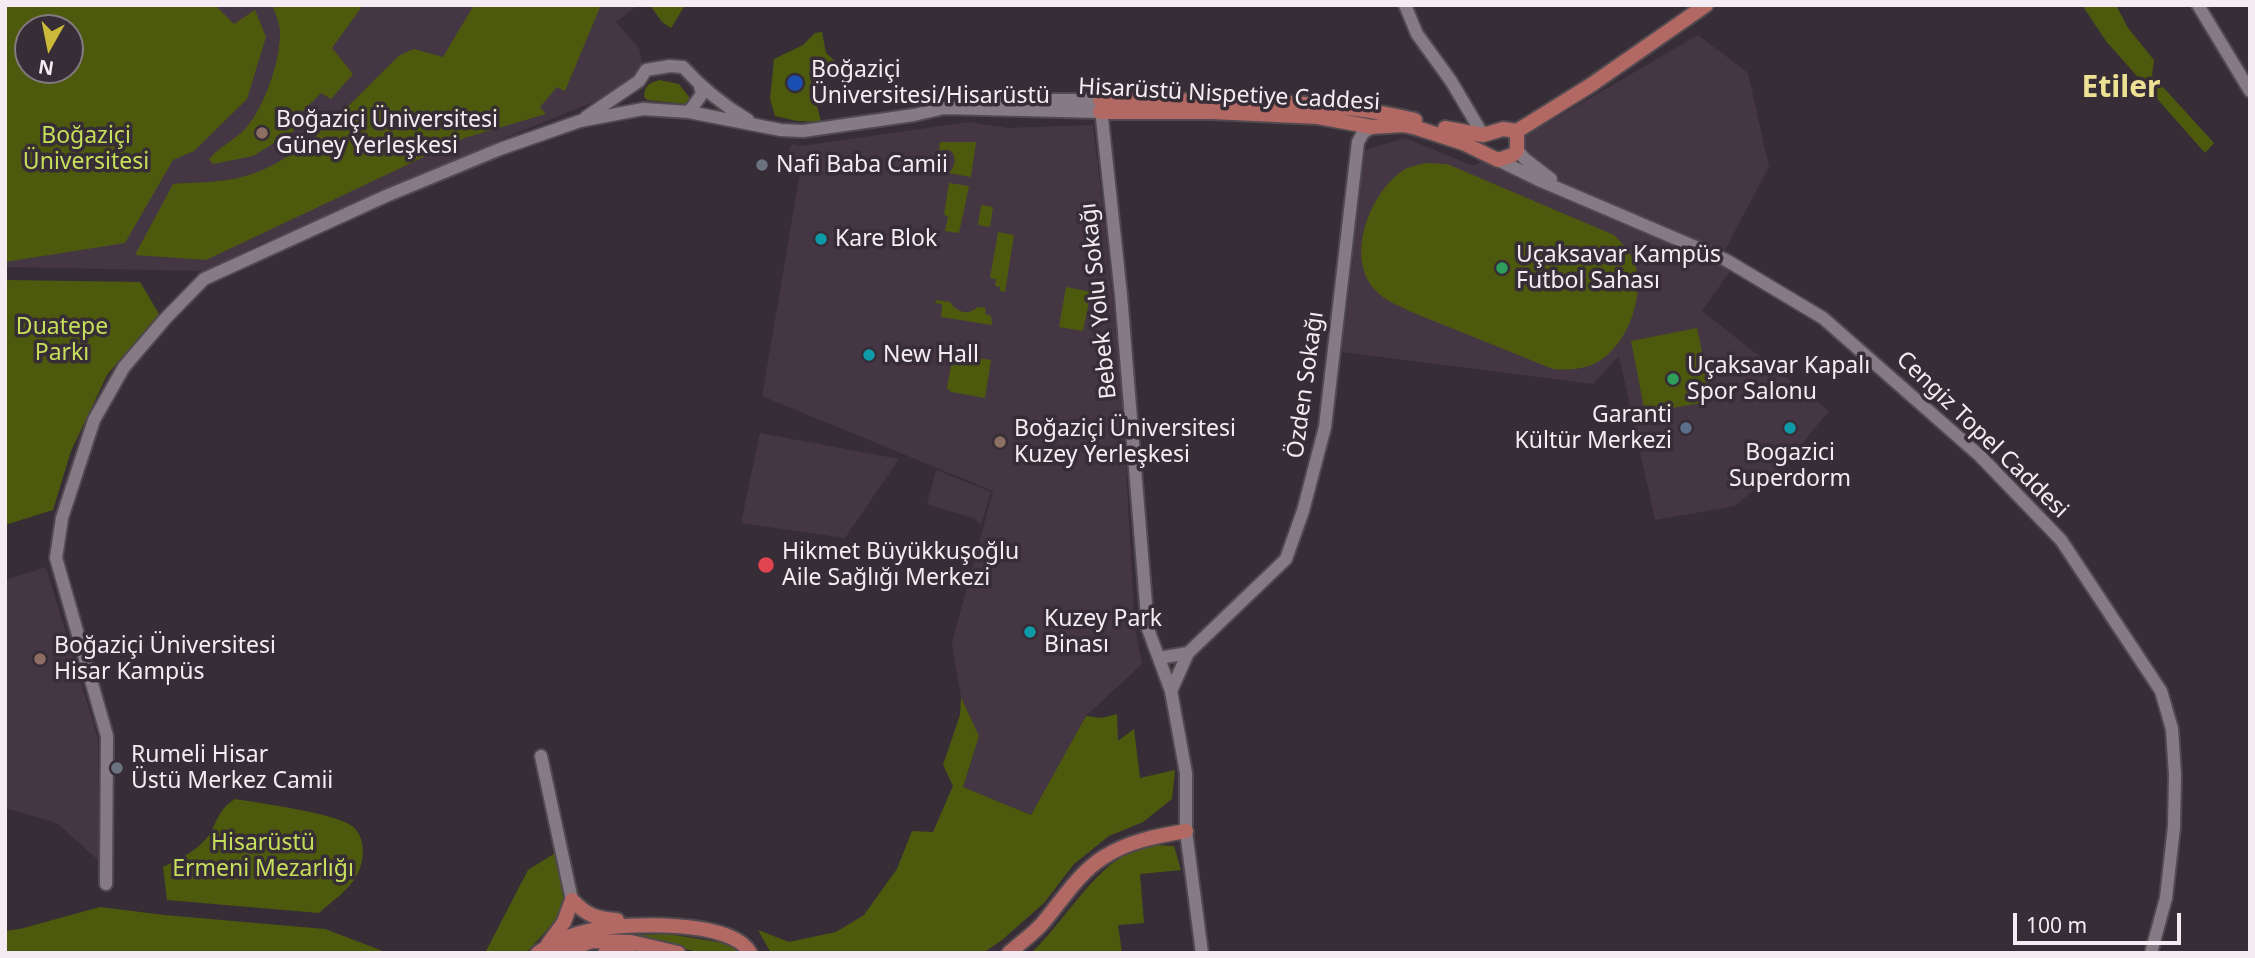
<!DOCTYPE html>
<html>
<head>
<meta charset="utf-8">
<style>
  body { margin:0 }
  #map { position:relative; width:2255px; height:958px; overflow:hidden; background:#372d36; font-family:"Noto Sans",sans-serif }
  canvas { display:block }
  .frame { position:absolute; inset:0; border:7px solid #f3ecf2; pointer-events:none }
  .north { position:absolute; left:14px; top:14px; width:70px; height:70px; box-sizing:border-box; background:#372d36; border:2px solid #827981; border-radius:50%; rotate:189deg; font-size:19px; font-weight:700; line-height:28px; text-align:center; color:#f3ecf2 }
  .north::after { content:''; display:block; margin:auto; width:24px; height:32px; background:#cbb939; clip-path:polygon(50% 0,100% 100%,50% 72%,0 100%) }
  .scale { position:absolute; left:2013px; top:913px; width:168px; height:32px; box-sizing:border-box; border:4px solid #f3ecf2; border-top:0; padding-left:9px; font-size:21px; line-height:24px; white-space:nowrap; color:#f3ecf2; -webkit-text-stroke:5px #372d36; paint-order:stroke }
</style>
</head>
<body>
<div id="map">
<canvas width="2255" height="958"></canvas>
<div class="frame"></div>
<div class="north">N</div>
<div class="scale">100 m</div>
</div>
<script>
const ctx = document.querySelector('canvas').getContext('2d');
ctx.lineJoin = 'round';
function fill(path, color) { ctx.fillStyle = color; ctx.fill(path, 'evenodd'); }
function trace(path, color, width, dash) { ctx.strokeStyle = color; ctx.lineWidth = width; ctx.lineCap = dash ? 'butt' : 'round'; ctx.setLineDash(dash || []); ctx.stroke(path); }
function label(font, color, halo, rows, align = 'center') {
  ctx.font = font + ' "Noto Sans",sans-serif'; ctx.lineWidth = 7; ctx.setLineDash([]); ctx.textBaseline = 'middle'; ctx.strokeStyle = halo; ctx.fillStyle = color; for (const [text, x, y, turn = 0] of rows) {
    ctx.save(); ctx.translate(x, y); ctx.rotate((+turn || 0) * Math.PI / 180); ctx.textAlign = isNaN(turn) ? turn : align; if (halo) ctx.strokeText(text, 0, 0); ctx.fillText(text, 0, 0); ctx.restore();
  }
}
fill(new Path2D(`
  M5,5h633l-22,17 23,26 3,14 -5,11 -24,21 -111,45 -41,22 -195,80 -62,30 -199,-4zM28,28h42v42h-42z
  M1698,35l50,38 21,94 -50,94 12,9 -29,41 127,100 -43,52 -51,43 -80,14 -36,-164 -26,28 -251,-32 23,-202 40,-12 69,28z
  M969,122l38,6 86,-3 17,143 13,147 12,213 7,36 -56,52 -55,99 -68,-28 16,-51 -18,-39 -9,-54 41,-152 -231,-95 39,-229 -12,-16 3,-7 9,2z
  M760,433l139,26 -54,79 -104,-15z
  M936,470l55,22 -10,33 -8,-7 -46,-14z
  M46,567l52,172 1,122 -42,-38 -52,-15v-228z`), '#453644');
fill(new Path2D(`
  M5,5h210l19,19 21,-14 11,27 -19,62 -53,52 -21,9 -48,83 -120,19zM28,28h42v42h-42z
  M272,5h91l-31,43 21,26 -22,25 -10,-6 -26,26 5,8 -47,29 -40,8 -4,-5c10,-12 26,-19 37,-31 19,-22 35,-69 34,-97 0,-8 -5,-18 -8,-26z
  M474,5h127l-36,86 -8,-4 -17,20 6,7 -82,24 -258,122 -71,-5 38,-71c21,-2 44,-1 65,-6 63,-14 116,-80 162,-123l14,-6 29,8z
  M650,5h35l-14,23 -9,-6z
  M2082,5h34l12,23 26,32 -2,15 62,68 -9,10 -99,-112z
  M822,32l4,21 15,13 -32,7 12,49 -24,-1 -22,-5 -5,-17 4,-40 29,-14 12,-12z
  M659,80l20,4 13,17 -5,3 -40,-4 -3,-3c0,-11 5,-14 15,-17z
  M940,142h36l-5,35 -22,-4c6,-7 9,-15 1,-23h-11z
  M1426,163l21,1 167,71c8,8 15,16 20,26 13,34 -8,91 -43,104 -13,5 -25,5 -38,4l-144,-58c-11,-6 -23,-10 -32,-19 -34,-33 -7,-101 28,-123 6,-3 14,-4 21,-6z
  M949,183l20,3 -10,47 -14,-2 3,-15 -4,-1z
  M981,205l12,2 -3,20 -12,-2z
  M998,232l16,3 -9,57 -5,-1v-4l-5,-1 1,-7 -6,-1z
  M5,280l135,2 19,32 -52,61 -36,76 -18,59 -48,15z
  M1066,287l25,5 -8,39 -24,-4z
  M936,300l14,2c8,11 17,14 28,5l8,1 -1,6 6,2 1,9 -51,-8 1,-13 -7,-1z
  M1697,328l15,73 -67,12 -14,-72z
  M953,354l38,6 -6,38 -34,-6 -4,-4z
  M961,697l18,39 -16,51 68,28 55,-99 16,2 15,-4 1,27 16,-12 6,49 35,-8 -3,29 -29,23 -34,14 -35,28 -30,39 -42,37 -19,13h-212l-13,-23 31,12 47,-10 28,-17 33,-46 15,-38 21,1 20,-46 -10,-21 17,-50z
  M235,799c24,4 100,14 117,27 14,10 13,35 5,49 -7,14 -26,27 -38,38l-152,-13 -4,-33c14,-7 28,-13 39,-24 16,-14 11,-30 33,-44z
  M1155,845l19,1 7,24 -41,4 4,49 -26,2 4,28h-91c31,-28 62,-84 98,-100 8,-4 18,-5 26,-8z
  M557,852l8,46 -7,20 -32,35h-41l43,-83z
  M100,907l64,8 161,14 63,24h-383v-22l15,-2z
  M668,934l56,9 8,3 8,7h-39l-52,-14 -34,-3z`), '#4d5a0d');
const secondary = new Path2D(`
  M1405,5l12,29 34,47 32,54
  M2198,5l52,86
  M1003,100h97l21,195 27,334 23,62 15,82v58l16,122
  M689,112l13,-18 -2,-8
  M586,117l53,-36 7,-11 24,-4 13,1c20,22 40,38 65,53
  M1517,150l8,9 26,20
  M1498,160l43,21 185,79 97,58 157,138 81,84 100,151 11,38 3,46 -1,52 -8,71 -15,55
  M1159,658l29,-5
  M1171,691l17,-38 98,-94 17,-48 22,-84 33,-285 5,-9 9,-6
  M541,756l31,144
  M106,884l1,-148 -51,-178 6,-40 32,-98 30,-53 41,-48 39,-40 182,-83 114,-47 80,-28 63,-12 46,3 92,18 22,1 111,-16 30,-7 156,4`);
const primary = new Path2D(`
  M1100,100c102,1 216,-4 315,20
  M1100,112h112l106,5 54,10 31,-2 14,3 46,15 35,17 15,-5 4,-5v-19
  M1445,128l38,7 20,-6 14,2
  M1517,131l74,-46 115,-80
  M572,900c14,15 25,19 45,20
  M548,944l16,-22 8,-22
  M538,953c16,-12 35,-19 54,-23 33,-7 141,-11 158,23
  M560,953l32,-12 39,1 47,11
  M605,953h24
  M1009,953c11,-10 23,-18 33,-29 19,-22 36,-51 62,-67 25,-16 53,-21 82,-26`);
trace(secondary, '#514950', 16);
trace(primary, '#514950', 18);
trace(secondary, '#867b85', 12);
trace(primary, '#b26863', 14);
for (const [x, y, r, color] of [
  [795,83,9,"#1a4fb4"],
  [262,133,7,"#8d6e63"],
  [762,165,7,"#6b7280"],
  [821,239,7,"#0f9aa8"],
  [1502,268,7,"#2e9e5b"],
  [869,355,7,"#0f9aa8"],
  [1673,379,7,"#2e9e5b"],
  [1686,428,7,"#5c6f8a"],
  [1790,428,7,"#0f9aa8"],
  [1000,442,7,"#8d6e63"],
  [766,565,9,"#e0444e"],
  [1030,632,7,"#0f9aa8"],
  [40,659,7,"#8d6e63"],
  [117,768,7,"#6b7280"]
]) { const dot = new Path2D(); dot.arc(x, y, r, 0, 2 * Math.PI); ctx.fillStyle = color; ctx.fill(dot); trace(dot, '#372d36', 2.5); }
label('23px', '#f3ecf2', '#372d36', [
  ["Boğaziçi",811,70],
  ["Üniversitesi/Hisarüstü",811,96],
  ["Boğaziçi Üniversitesi",276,120],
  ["Güney Yerleşkesi",276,146],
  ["Nafi Baba Camii",776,165],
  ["Kare Blok",835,239],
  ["Uçaksavar Kampüs",1516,255],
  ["Futbol Sahası",1516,281],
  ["New Hall",883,355],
  ["Uçaksavar Kapalı",1687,366],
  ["Spor Salonu",1687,392],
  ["Garanti",1672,415,"right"],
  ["Kültür Merkezi",1672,441,"right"],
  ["Boğaziçi Üniversitesi",1014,429],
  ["Kuzey Yerleşkesi",1014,455],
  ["Bogazici",1790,453,"center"],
  ["Superdorm",1790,479,"center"],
  ["Hikmet Büyükkuşoğlu",782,552],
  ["Aile Sağlığı Merkezi",782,578],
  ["Kuzey Park",1044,619],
  ["Binası",1044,645],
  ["Boğaziçi Üniversitesi",54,646],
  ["Hisar Kampüs",54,672],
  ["Rumeli Hisar",131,755],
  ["Üstü Merkez Camii",131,781]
], 'left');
label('23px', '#f3ecf2', '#372d36', [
  ["Hisarüstü Nispetiye Caddesi",1229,95,3],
  ["Bebek Yolu Sokağı",1099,301,-96],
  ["Özden Sokağı",1306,385,-82],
  ["Cengiz Topel Caddesi",1982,435,44]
]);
label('23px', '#c6df5a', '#372d36', [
  ["Boğaziçi",86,136],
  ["Üniversitesi",86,162],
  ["Duatepe",62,327],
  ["Parkı",62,353],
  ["Hisarüstü",263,843],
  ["Ermeni Mezarlığı",263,869]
]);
label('bold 30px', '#ede193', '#372d36', [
  ["Etiler",2121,88]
]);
</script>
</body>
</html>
